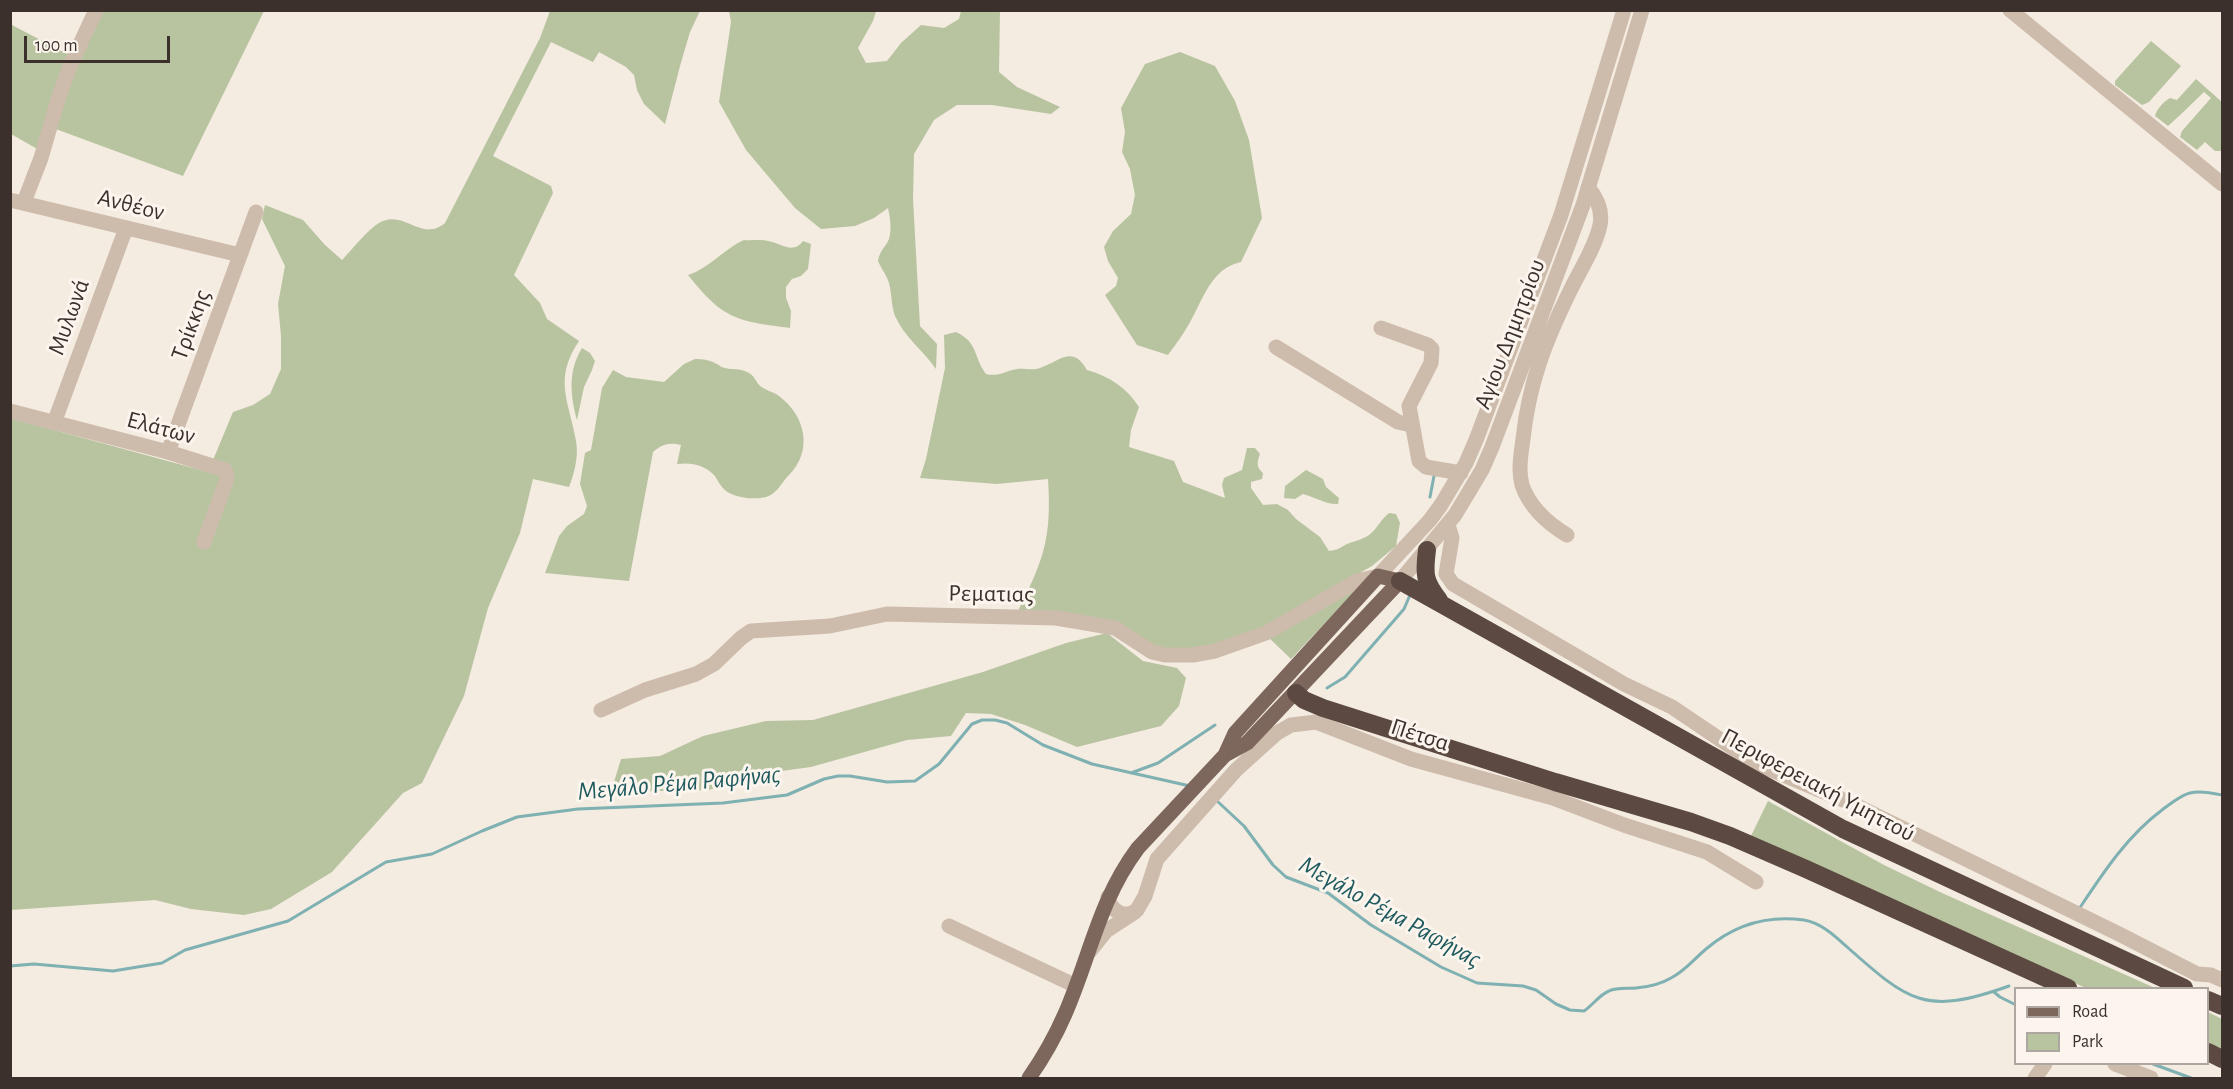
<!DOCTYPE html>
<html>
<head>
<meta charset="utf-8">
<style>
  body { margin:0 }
  #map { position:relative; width:2233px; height:1089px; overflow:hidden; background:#f4ebe1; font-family:"Alegreya Sans",sans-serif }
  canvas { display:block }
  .frame { position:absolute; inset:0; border:12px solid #3b302b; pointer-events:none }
  .legend { position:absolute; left:2014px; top:987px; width:195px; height:78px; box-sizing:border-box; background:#fbf5ee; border:2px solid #aea6a0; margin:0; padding:8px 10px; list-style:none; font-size:18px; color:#3b302b }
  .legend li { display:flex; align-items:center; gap:12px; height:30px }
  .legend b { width:30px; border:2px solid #aea6a0 }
  .scale { position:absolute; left:24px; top:36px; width:146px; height:27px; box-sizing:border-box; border:3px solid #3b302b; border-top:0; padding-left:8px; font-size:18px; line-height:21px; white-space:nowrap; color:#3b302b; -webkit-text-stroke:4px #fbf5ee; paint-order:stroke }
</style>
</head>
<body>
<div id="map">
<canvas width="2233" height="1089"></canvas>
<div class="frame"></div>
<ul class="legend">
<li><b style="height:8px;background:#7d675c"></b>Road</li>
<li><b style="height:16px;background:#b8c4a0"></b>Park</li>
</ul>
<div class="scale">100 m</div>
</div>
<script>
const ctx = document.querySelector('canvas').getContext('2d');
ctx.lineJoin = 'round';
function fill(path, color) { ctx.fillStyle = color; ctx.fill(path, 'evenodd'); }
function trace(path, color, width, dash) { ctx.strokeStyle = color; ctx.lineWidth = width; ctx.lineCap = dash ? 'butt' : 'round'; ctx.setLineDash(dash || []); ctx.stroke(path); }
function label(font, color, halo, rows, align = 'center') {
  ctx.font = font + ' "Alegreya Sans",sans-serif'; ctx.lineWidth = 6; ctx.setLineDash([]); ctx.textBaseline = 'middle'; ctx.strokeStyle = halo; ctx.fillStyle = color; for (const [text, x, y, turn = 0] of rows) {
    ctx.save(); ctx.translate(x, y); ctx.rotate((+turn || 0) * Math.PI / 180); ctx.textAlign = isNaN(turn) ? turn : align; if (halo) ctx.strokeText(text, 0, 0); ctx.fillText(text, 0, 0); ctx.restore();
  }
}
fill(new Path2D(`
  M101,11h163l-81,165 -130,-48 10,-33z
  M550,11h150l-10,21 -10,34 -15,58 -21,-20 -7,-14 -3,-15 -8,-8 -27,-15 -6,10 -42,-20 -58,114 58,30 2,7 -39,82 26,28 7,16 32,22c-26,39 -10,59 -3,100 3,15 -2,33 -7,46l-36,-8 -13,54 -32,75 -24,88 -42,87 -19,10 -71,79 -61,37 -27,6 -53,-6 -36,-9 -144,10 -1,-492 198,54 25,-60 20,-7 17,-11 11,-25v-33l-3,-32 7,-38 -23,-47 3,-14 38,15 22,25 17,15c10,-10 29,-35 41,-39 23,-9 39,21 62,2l95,-185z
  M729,11h147l-3,10 -15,27 8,15 21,-2 14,-18 20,-18 23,3 15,-9 2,-8h39l-1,61 18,15 43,20 -9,7 -59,-9h-35l-23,15 -20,34 -1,45 7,127 17,18 -1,25c-13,-19 -31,-31 -41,-53 -4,-11 -3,-22 -6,-33 -2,-7 -8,-15 -11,-22 2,-12 8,-14 11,-22 3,-11 1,-21 -1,-31l-14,10 -19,8 -34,3 -26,-21 -49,-58 -27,-48 12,-80z
  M10,24l61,32 -32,94 -28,-16z
  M2151,41l30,25 -32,36 -7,3 -27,-20v-4z
  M1180,52l35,14 20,35 14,39 13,78 -21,44c-30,6 -38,38 -52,62 -6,11 -14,21 -21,31l-31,-10 -32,-50 11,-9 2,-8 -10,-17 -4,-14 9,-16 18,-17 4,-19 -5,-26 -8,-17 3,-20 -4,-24 24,-44z
  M2196,79l26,23v49h-7l-10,-9 -8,8 -17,-13 2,-6 29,-33 -7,-6c-12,11 -23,23 -36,34l-13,-10c1,-6 9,-15 15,-18l7,2z
  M744,240c8,1 17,-1 24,1 13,2 25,14 35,0l8,3 -3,25 -7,7 -9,3 -6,8v11l5,13 -1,17c-54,-7 -67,-9 -102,-53 20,-6 36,-26 56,-35z
  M956,332c23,11 17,25 30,42 13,3 19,-3 31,-5 8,-1 14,2 23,-1 19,-6 32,-24 47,2 22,6 40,18 52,37l-8,23 -2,17 45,14 9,21 42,16 -3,-13 2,-7 18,-8 5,-22h8l5,6c-3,8 -4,13 3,19l-1,6 -11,3v6l12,17 14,-1 11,6 8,9 24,18 9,14c9,-1 10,-3 18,-7 7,-3 15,-4 22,-9 8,-6 12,-16 20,-22l7,1 4,9 -4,23 -24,20 -98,56 -46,20 -49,9 -16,-1 -41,-23 -106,-12c27,-54 36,-75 32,-136l-51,5 -77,-6 6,-19 19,-91 -1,-33z
  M582,348l8,5 5,8 -3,9 -8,17 -7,33c-7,-26 -9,-49 5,-72z
  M695,359c8,0 15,1 22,5 2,1 5,4 8,4 7,2 14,0 22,4 7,3 8,8 12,13 5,5 15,7 20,11 27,20 34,55 10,79 -8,8 -12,19 -23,22 -12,3 -30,1 -40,-6 -5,-4 -8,-10 -11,-15 -10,-11 -23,-14 -38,-12l4,-19c-12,-3 -19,-1 -28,7l-24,129 -84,-8 14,-37 8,-10 17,-12 3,-8 -7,-22 5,-31 6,-3 11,-62 11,-18 13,7 38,5 20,-18z
  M1306,470l17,9 3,8 13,11 -1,6c-10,1 -24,-7 -35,-10l-8,5 -11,-1 1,-12z
  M1360,586l-69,73 -24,-23z
  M1107,633l36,28 34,7 9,10 -7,28 -18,20 -84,21 -52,-22 -34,-11 -25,-1 -15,23 -44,4 -96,27 -59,8 -43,15 -98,2 10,-33 39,-3 43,-20 63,-15 47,-1 170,-48 83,-29z
  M1768,801l116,64 58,28 213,95h-69l-336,-150z
  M2208,1012l14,7v31l-14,-7z`), '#b8c4a0');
trace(new Path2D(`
  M1430,497l4,-21
  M1327,688l18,-11 59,-68 6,-14
  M1131,773l27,-10 57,-38
  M1216,800l28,26 29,39 13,12 42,16 43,32 70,42 36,16 46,3 13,4 20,14 14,6 14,1c9,-6 15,-16 25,-20 8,-4 19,-2 27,-3 12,-1 25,-4 35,-10 14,-7 23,-19 35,-29 28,-24 62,-34 98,-29 17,3 30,15 42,26 63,56 79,70 163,40
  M2079,909c24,-36 48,-73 83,-99 8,-6 19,-15 28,-17 10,-3 23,0 32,2
  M10,966l24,-2 79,7 49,-8 23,-13 103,-29 98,-59 46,-8 50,-23 35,-14 61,-8 145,-6 64,-8 37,-16 14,-3h12l37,6 28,-1 24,-17 33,-40 10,-4h13l12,3 36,22 49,19 98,22
  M1994,992l6,5 16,8
  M2153,1064l38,14`), '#7fb0b2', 3);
trace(new Path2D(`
  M2010,10l212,174
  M10,200l230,55
  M24,202l17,-44 18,-62 11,-30 26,-56
  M1381,328l47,17 4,4 -1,14 -22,43 10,55 7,6 35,6
  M1276,347l122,75 13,3
  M10,411l158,41 57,18 2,6 -1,6 -22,60
  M54,423l72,-195
  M168,452l88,-240
  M1448,525l4,13 -6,36 7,10 171,100 48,23 83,56 98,41 266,130 78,40 14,1 11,5
  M1567,535c-20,-12 -37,-27 -45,-50 -4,-15 -1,-31 1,-46 6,-56 22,-97 47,-148 9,-19 26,-45 30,-66 3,-15 -3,-27 -12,-38
  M1400,581l55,-66 27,-45 10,-23 91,-242 59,-195
  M601,710l44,-20 51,-16 18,-10 27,-26 10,-7 79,-5 57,-12 169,4 59,10 37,24 13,3h28l22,-4 51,-18 91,-52 21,-5 52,-56 11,-15 25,-42 10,-23 85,-225 63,-205
  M1108,897l2,7 5,6 7,4h8l7,-4 8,-14 12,-37 79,-89 41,-37 14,-8 25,-3 95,37 142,39 71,27 83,27 49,30
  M949,926l127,60
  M1090,951l16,-20 29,-19
  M2115,1064l36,14
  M2035,1078l10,-14`), '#cdbbac', 15);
trace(new Path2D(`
  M1029,1078c14,-20 26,-41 36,-64 25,-57 34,-114 73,-166l87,-93 22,-12 153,-162 -22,-5 -143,157 -10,22`), '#7d675c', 15);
trace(new Path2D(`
  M1427,550c-3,24 -3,31 12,50
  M1400,581l443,248 341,159
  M1296,693l8,7 19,8 232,74 136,40 39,14 76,33 262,119
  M2208,1000l14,6
  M2208,1052l14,7`), '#5c4a42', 18);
label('24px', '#3b302b', '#fbf5ee', [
  ["Ανθέον",131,205,14],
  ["Μυλωνά",69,317,-70],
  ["Τρίκκης",191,325,-70],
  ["Αγίου Δημητρίου",1510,334,-69],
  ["Ελάτων",161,428,15],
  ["Ρεματιας",991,594,1],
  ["Πέτσα",1420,735,18],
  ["Περιφερειακή Υμηττού",1818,785,28]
]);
label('italic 26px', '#1f5a5e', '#fbf5ee', [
  ["Μεγάλο Ρέμα Ραφήνας",679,783,-5],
  ["Μεγάλο Ρέμα Ραφήνας",1390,912,29]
]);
</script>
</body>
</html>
